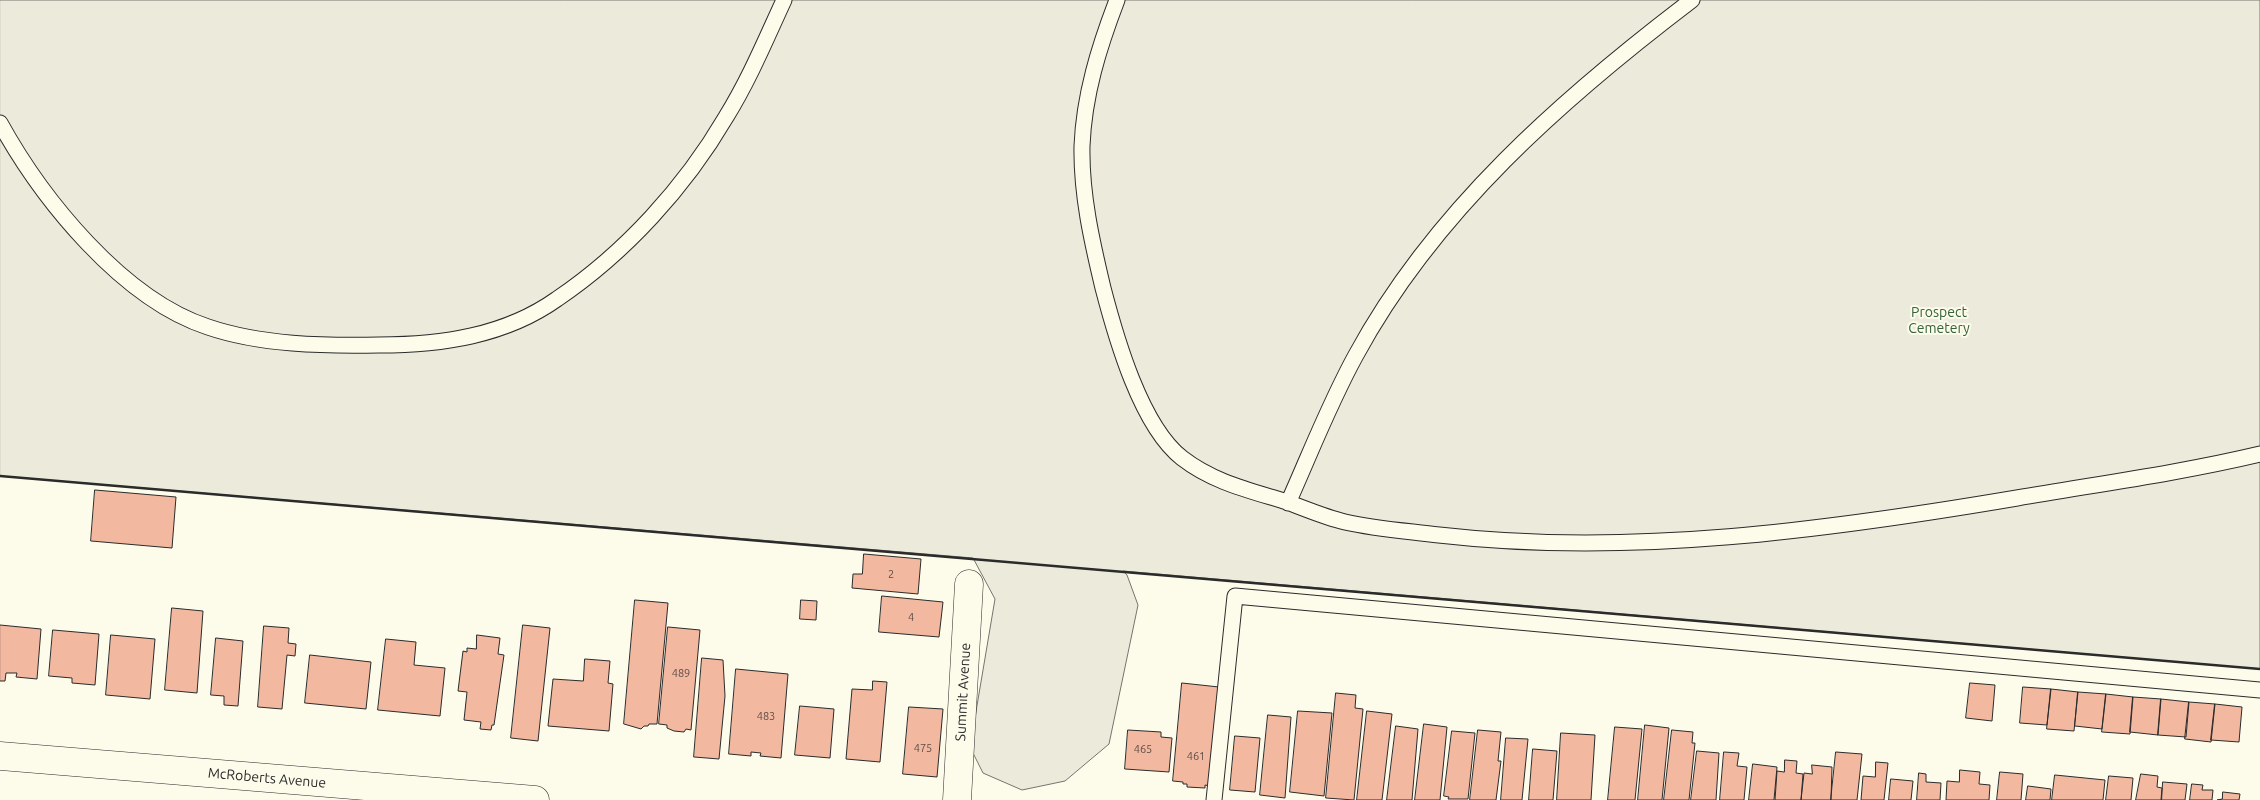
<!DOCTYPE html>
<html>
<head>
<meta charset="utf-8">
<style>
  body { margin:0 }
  canvas { display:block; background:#fdfbea }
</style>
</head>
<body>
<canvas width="2260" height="800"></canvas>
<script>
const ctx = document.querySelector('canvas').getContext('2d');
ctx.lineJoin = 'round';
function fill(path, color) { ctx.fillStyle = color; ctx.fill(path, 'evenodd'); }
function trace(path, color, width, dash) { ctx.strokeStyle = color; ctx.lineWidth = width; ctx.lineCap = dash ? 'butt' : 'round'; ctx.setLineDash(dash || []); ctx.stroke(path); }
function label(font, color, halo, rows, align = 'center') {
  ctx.font = font + ' Ubuntu,sans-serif'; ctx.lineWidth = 4; ctx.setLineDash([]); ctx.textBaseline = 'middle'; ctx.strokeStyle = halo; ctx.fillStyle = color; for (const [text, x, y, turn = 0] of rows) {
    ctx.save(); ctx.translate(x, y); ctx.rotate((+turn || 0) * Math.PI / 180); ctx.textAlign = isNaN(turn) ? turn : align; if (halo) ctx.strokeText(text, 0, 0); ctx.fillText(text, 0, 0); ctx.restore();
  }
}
const green = new Path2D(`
  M0,0h2260v669l-1137,-98 4,4 11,30 -29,139 -44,37 -43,9 -39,-17 -13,-26 25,-148 -22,-41 -973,-82z`);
fill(green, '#ecebdb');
trace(green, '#74746e', 1);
const building = new Path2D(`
  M95,490l81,7 -4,51 -81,-7z
  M864,554l57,5 -3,35 -66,-6 1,-14h9z
  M882,596l61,6 -4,35 -60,-5z
  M635,600l33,3 -11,121h-8l-1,2h-4l-3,3 -17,-5z
  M801,600l16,1 -1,19 -16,-1z
  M172,608l31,3 -6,82 -32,-3z
  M0,625l41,4 -4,50 -21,-2 1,-4h-11l-1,8h-5z
  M523,625l27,3 -12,113 -27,-3z
  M264,626l25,2 -1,15 8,1 -1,12 -8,-1 -5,54 -24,-2z
  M668,627l32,3 -9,100 -5,-1 -2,3 -10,-1 -7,-3v-3l-8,-1z
  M53,630l46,4 -4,51 -23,-2v-5l-23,-2z
  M111,635l44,4 -5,60 -44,-4z
  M477,635l23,3 -2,16 6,1 -10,70h-2l-1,5 -11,-1 1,-7 -17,-2 3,-28 -9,-1 5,-40 4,1v-4l9,1z
  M216,638l27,3 -5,65 -14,-1v-9l-13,-1z
  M386,639l30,3 -2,23 31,3 -5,48 -62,-6z
  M310,655l61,7 -5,47 -61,-6z
  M702,658l21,2 2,36 -6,63 -25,-2z
  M585,659l25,2 -2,22 5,1 -4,47 -61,-5 5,-47 30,2z
  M736,669l52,5 -7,84 -21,-2 1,-3 -10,-1v4l-22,-2z
  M873,681l14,1 -7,80 -34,-3 6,-70 20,1z
  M1182,683l37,4 -9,99 -5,-1v3l-18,-1v-3h-4v-2l-10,-1z
  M1970,683l25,2 -3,36 -26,-3z
  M2023,687l28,2 -4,36 -27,-2z
  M2051,689l27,3 -4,39 -27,-2z
  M2078,692l28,2 -4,35 -27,-3z
  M1336,693l20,2 -1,13 8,1 -9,91 -28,-2z
  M2106,694l27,3 -3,37 -28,-2z
  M2133,697l28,2 -3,36 -28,-3z
  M2161,699l28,3 -3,35 -28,-2z
  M2189,702l26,2 -4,38 -26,-3z
  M2215,704l27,3 -3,35 -28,-2z
  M800,706l34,3 -4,49 -35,-3z
  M909,707l34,2 -6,68 -34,-3z
  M1298,711l34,2 -8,83 -34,-4z
  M1367,711l25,3 -10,86h-25z
  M1268,715l23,2 -6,81 -25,-3z
  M1424,724l23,3 -7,73h-25z
  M1645,725l24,3 -7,72h-24z
  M1396,726l22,3 -6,71h-25z
  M1615,727l27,2 -7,71h-27z
  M1128,730l33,2v5l11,1 -3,34 -44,-3z
  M1478,730l23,2 -3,29h3l-5,39h-26z
  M1672,730l21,2 -1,11h3l-6,57h-25z
  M1452,731l23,2 -7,66h-20l1,-2 -5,-1z
  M1561,733l34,2 -4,65h-34z
  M1235,736l25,2 -5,54 -25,-2z
  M1506,738l22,1 -6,61h-21z
  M1533,749l24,2 -4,49h-24z
  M1697,751l22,2 -3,47h-25z
  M1724,752l15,1 -2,13 10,1 -3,33h-24z
  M1836,752l26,2 -5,46h-26z
  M1785,760l12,1 -1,12 7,1 -2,26h-26l2,-29 7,1z
  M1876,762l12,1 -4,37h-23l2,-24 12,1z
  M1753,764l24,3 -3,33h-25z
  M1812,765l20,2 -1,33h-30l3,-27 8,1z
  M1960,770l20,2 -1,12 11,1 -1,15h-43l1,-19 12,1z
  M2000,772l23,2 -2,26h-24z
  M1919,773l7,1v8l15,1 -1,17h-23z
  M2141,774l17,2 -1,11 5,1 -1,12h-25z
  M2055,775l50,5 -2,20h-51z
  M2109,776l24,2 -2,22h-25z
  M1891,779l22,2 -2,19h-22z
  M2163,782l24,2 -2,16h-23z
  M2192,784l11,1 -1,5h11l-1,10h-22z
  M2028,786l23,3 -1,11h-24z
  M2223,792l17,2 -1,6h-22l5,-1z`);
fill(building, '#f2b8a0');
trace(building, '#2b2b2b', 1);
const service = new Path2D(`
  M1117,0c-18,47 -33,95 -35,146 -1,48 10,96 21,142 13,50 38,138 79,170 31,24 66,32 102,43 20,7 40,16 61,21 31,7 62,9 94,13 191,22 389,-5 578,-37 81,-14 163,-25 243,-44
  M0,123c42,76 122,176 208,204 53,18 115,19 171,18 62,0 126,-9 178,-46 68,-46 128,-112 169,-182 23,-37 40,-78 58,-117
  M1288,503c22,-49 42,-101 68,-148 78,-144 207,-257 336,-355
  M1214,800l21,-204 1025,94`);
const minor = new Path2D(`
  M0,756l535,44
  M957,800l12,-216`);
trace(service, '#2b2b2b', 17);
trace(minor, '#2b2b2b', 29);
trace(service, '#fdfbea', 15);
trace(minor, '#fdfbea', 28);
trace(new Path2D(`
  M0,476l2260,193`), '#2b2b2b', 2.5);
label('11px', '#5d4e48', null, [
  ["2",891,574],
  ["4",911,617],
  ["489",681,673],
  ["483",766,716],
  ["475",923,748],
  ["465",1143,749],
  ["461",1196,756]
]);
label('14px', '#34623c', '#fdfbea', [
  ["Prospect",1939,312],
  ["Cemetery",1939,328]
]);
label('14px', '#2b2b2b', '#fdfbea', [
  ["Summit Avenue",963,692,-87],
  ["McRoberts Avenue",267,778,5]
]);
</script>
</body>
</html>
